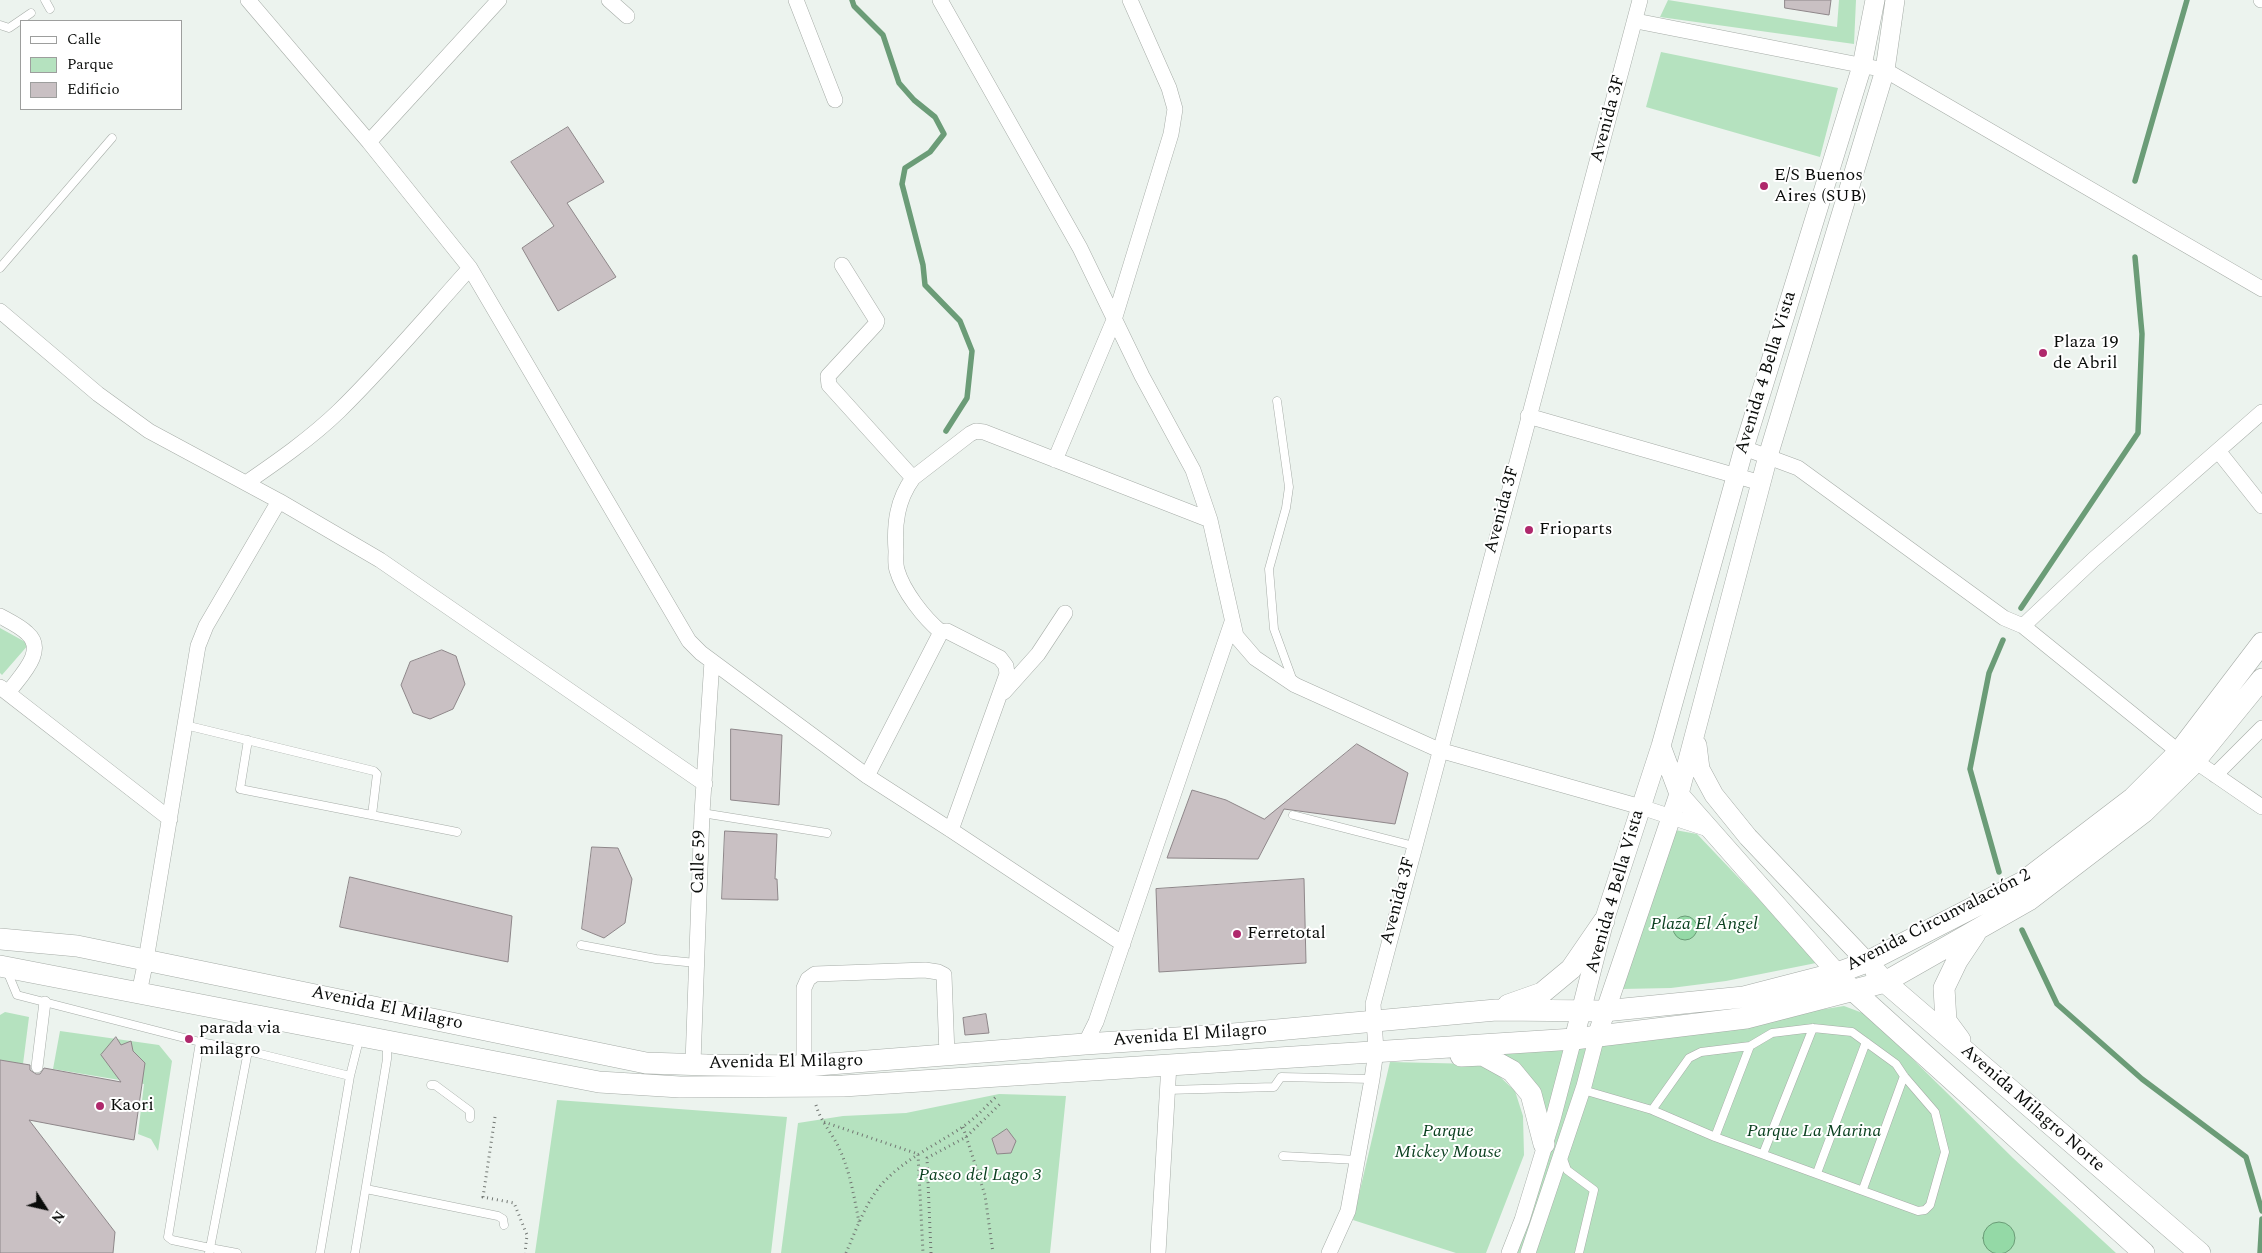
<!DOCTYPE html>
<html>
<head>
<meta charset="utf-8">
<style>
  body { margin:0 }
  #map { position:relative; width:2262px; height:1253px; overflow:hidden; background:#ecf3ee; font-family:Spectral,serif }
  canvas { display:block }
  .legend { position:absolute; left:20px; top:20px; width:162px; height:90px; box-sizing:border-box; background:#fff; border:1px solid #9d9e9d; margin:0; padding:6px 9px; list-style:none; font-size:15px; color:#0a0c0a }
  .legend li { display:flex; align-items:center; gap:10px; height:25px }
  .legend b { width:25px; border:1px solid #9d9e9d }
  .north { position:absolute; left:20px; top:1183px; width:50px; height:50px; -webkit-text-stroke:4px #fff; paint-order:stroke; rotate:125deg; font-size:14px; font-weight:700; line-height:20px; text-align:center; color:#0a0c0a }
  .north::after { content:''; display:block; margin:auto; width:18px; height:22px; background:#0a0c0a; clip-path:polygon(50% 0,100% 100%,50% 72%,0 100%) }
</style>
</head>
<body>
<div id="map">
<canvas width="2262" height="1253"></canvas>
<ul class="legend">
<li><b style="height:6px;background:#fff"></b>Calle</li>
<li><b style="height:14px;background:#b5e2bf"></b>Parque</li>
<li><b style="height:14px;background:#c9c0c3"></b>Edificio</li>
</ul>
<div class="north">N</div>
</div>
<script>
const ctx = document.querySelector('canvas').getContext('2d');
ctx.lineJoin = 'round';
function fill(path, color) { ctx.fillStyle = color; ctx.fill(path, 'evenodd'); }
function trace(path, color, width, dash) { ctx.strokeStyle = color; ctx.lineWidth = width; ctx.lineCap = dash ? 'butt' : 'round'; ctx.setLineDash(dash || []); ctx.stroke(path); }
function label(font, color, halo, rows, align = 'center') {
  ctx.font = font + ' Spectral,serif'; ctx.lineWidth = 4; ctx.setLineDash([]); ctx.textBaseline = 'middle'; ctx.strokeStyle = halo; ctx.fillStyle = color; for (const [text, x, y, turn = 0] of rows) {
    ctx.save(); ctx.translate(x, y); ctx.rotate((+turn || 0) * Math.PI / 180); ctx.textAlign = isNaN(turn) ? turn : align; if (halo) ctx.strokeText(text, 0, 0); ctx.fillText(text, 0, 0); ctx.restore();
  }
}
fill(new Path2D(`
  M1668,0l169,27 2,-27h17l-2,44 -194,-27z
  M1661,52l177,36 -18,69 -174,-50z
  M0,628l29,16 -27,31 -2,-2z
  M1675,830l22,4 77,81 42,48 -90,18 -55,7 -50,1z
  M1844,1006l24,9 145,143 103,95h-614l17,-47 18,-57 -5,-30 -33,-66 112,-10z
  M5,1012l24,5 -6,47 -23,-4v-45z
  M60,1031l99,14 13,16 -14,90 -7,-12 -13,-5 6,-50 -91,-15z
  M1390,1062l86,2 20,9 19,18 8,25 1,39 -38,98h-30l-103,-33z
  M999,1094l67,2 -16,157h-269l17,-130 45,-7 63,-3z
  M557,1100l230,17 -16,136h-236z`), '#b5e2bf');
const water = new Path2D(`
  M1673 928a12 12 0 1 1 24 0a12 12 0 1 1-24 0Z
  M1983 1238a16 16 0 1 1 32 0a16 16 0 1 1-32 0Z`);
fill(water, '#94d9a6');
trace(water, '#6b9c77', 1);
trace(new Path2D(`
  M852,0l2,6 29,29 16,48 15,17 21,17 9,17 -14,18 -25,16 -3,16 21,81 2,20 35,36 12,30 -5,47 -21,33
  M2135,181l52,-181
  M2021,608l117,-175 4,-99 -7,-77
  M1999,872l-29,-103 19,-96 14,-33
  M2022,930l35,74 85,75 104,78 16,54
  M2260,1253l2,-34`), '#6b9c77', 5.5);
const building = new Path2D(`
  M1785,0h46l-2,15 -44,-7z
  M568,127l36,55 -37,21 49,74 -58,34 -36,-63 32,-22 -43,-64z
  M442,650l14,6 9,28 -12,25 -23,10 -17,-6 -12,-28 9,-23z
  M731,729l51,6 -3,70 -48,-5z
  M1357,744l51,29 -13,51 -111,-15 -26,50 -91,-1 25,-68 34,10 38,19z
  M725,831l52,3 -2,45h2l1,21 -56,-1z
  M592,847l26,1 14,31 -7,44 -21,15 -22,-9z
  M350,877l162,39 -4,46 -168,-35z
  M1304,879l2,84 -147,9 -3,-83z
  M986,1014l3,19 -24,2 -2,-17z
  M116,1037l5,8 10,-4 2,10 12,12 -11,77 -105,-20 86,112 -2,21h-113v-193l30,5v5l6,4h4l4,-6 77,14 -20,-27z
  M1007,1129l9,12 -5,12 -14,1 -5,-15z`);
fill(building, '#c9c0c3');
trace(building, '#8e8689', 1);
const service = new Path2D(`
  M45,0l5,9
  M0,25l9,3 22,-15
  M0,268l112,-130
  M1277,401l12,86 -3,21 -17,61 5,60 19,52
  M185,725l189,46 3,3 -5,41
  M248,740l-8,49 217,43
  M702,813l125,20
  M1293,815l121,31
  M581,945l75,14 40,4
  M7,971l10,24 183,47 -32,195 4,3 38,8 -1,5
  M200,1042l48,9 -38,197 27,5
  M248,1051l102,25
  M431,1085h4l35,26v7
  M1167,1090l107,-3 7,-10 91,2
  M1583,1090l69,20 63,27 203,74 7,-1 5,-5 15,-53 -10,-40 -31,-36 -8,-12 -44,-32 -39,-4 -41,5 -22,13 -35,91
  M1652,1110l37,-52 12,-6 49,-6
  M1763,1154l50,-126
  M1283,1156l74,4
  M1562,1156l5,14 27,20 -15,63
  M1817,1173l49,-131
  M366,1189l132,27 5,3 1,6
  M1863,1189l41,-113
  M320,1253l30,-177 10,-40
  M355,1253l32,-194v-16`);
const pedestrian = new Path2D(`
  M37,1067l8,-65`);
const minor = new Path2D(`
  M248,0l121,142 101,126 219,373 12,12 166,123 84,54 172,114
  M609,0l18,16
  M796,0l39,100
  M940,0l140,248 62,128 51,94 17,50 26,116 19,22 40,27 144,65 202,57 67,22
  M2261,0h1
  M1636,21l249,49 377,219
  M369,142l130,-142
  M842,265l35,56 -1,3 -48,52 1,9 84,93 57,-44 6,-3 8,1 226,88
  M0,311l98,83 51,37 130,70 101,59 325,224
  M1528,416l233,67
  M1744,448l54,20 206,150 19,8 70,-66 169,-148
  M2219,452l43,54
  M1055,460l59,-140 57,-186 4,-25 -6,-21 -39,-88
  M913,478c-16,22 -19,46 -17,73 0,6 -1,13 1,19 6,21 27,48 44,62
  M246,483c32,-22 65,-45 93,-72 46,-45 88,-95 131,-143
  M0,616c9,5 20,10 27,17 21,18 -8,44 -19,60
  M2023,626l156,126
  M0,687l170,132
  M1004,692l34,-38 27,-41
  M2195,761l67,46
  M2215,775l47,-47
  M867,776l74,-144 6,-1 53,27 6,8 1,8 -56,156
  M139,993l7,-33 52,-314 8,-20 73,-125
  M1085,1044l11,-22 136,-400
  M693,1063l9,-250 10,-152
  M804,1066v-78l4,-9 7,-5 110,-4 13,2 6,3 3,80
  M1158,1253l11,-189
  M1329,1253l19,-42 24,-132 4,-28 -3,-47 267,-1004
  M1509,1253l13,-33 31,-101 21,-80
  M1528,1253l56,-167 13,-50`);
const tertiary = new Path2D(`
  M1697,745l3,24 14,26 34,42 119,125
  M1661,746l18,48 158,179
  M1597,1036l82,-242 89,-338 117,-386 10,-70
  M1574,1039l30,-118 57,-175 83,-298 118,-382 13,-66`);
const secondary = new Path2D(`
  M0,939l77,7 569,117 61,2 97,1 281,-22 137,-9 274,-25 108,1 140,-14 93,-24 30,-11 156,-80 110,-84 46,-46 83,-109
  M0,966l599,116 81,5 163,-1 731,-47 172,-21 139,-36 144,-82 115,-88 46,-45 72,-88
  M1876,972l9,10 315,271
  M1845,983l299,270
  M1508,1005l34,-12 29,-24 33,-48
  M1960,1040l-14,-19 -2,-33 13,-27 18,-27
  M1461,1056l22,-1 29,16 19,23 13,50`);
trace(service, '#a6aca7', 9);
trace(pedestrian, '#a6aca7', 12);
trace(minor, '#a6aca7', 16);
trace(tertiary, '#a6aca7', 20);
trace(secondary, '#a6aca7', 22);
trace(new Path2D(`
  M816,1105c4,15 15,27 22,41 12,24 16,51 21,76
  M495,1117l-12,80 31,6 13,32 -2,18
  M824,1122l94,32 5,99
  M963,1127l22,68 8,58
  M846,1253c10,-23 19,-49 35,-68 22,-25 53,-39 80,-57 14,-9 25,-22 37,-33
  M931,1253l-4,-95 39,-21 34,-33`), '#727773', 3, [1, 4]);
trace(service, '#fff', 8);
trace(pedestrian, '#fff', 11);
trace(minor, '#fff', 15);
trace(tertiary, '#fff', 19);
trace(secondary, '#fff', 21);
for (const [x, y, r, color] of [
  [1764,186,5,"#af286c"],
  [2043,353,5,"#af286c"],
  [1529,530,5,"#af286c"],
  [1237,934,5,"#af286c"],
  [189,1039,5,"#af286c"],
  [100,1106,5,"#af286c"]
]) { const dot = new Path2D(); dot.arc(x, y, r, 0, 2 * Math.PI); ctx.fillStyle = color; ctx.fill(dot); trace(dot, '#fff', 2); }
label('18px', '#0a0c0a', '#fff', [
  ["Avenida 3F",1609,119,-75],
  ["Avenida 4 Bella Vista",1767,373,-73],
  ["Avenida 3F",1503,510,-75],
  ["Calle 59",700,862,-88],
  ["Avenida 4 Bella Vista",1616,892,-74],
  ["Avenida 3F",1399,901,-75],
  ["Avenida Circunvalación 2",1939,921,-27],
  ["Avenida El Milagro",387,1009,12],
  ["Avenida El Milagro",1190,1036,-4],
  ["Avenida El Milagro",786,1063,-1],
  ["Avenida Milagro Norte",2032,1109,41]
]);
label('18px', '#0a0c0a', '#fff', [
  ["E/S Buenos",1774,176],
  ["Aires (SUB)",1774,197],
  ["Plaza 19",2053,343],
  ["de Abril",2053,364],
  ["Frioparts",1539,530],
  ["Ferretotal",1247,934],
  ["parada via",199,1029],
  ["milagro",199,1050],
  ["Kaori",110,1106]
], 'left');
label('italic 18px', '#093f1e', '#fff', [
  ["Plaza El Ángel",1704,925],
  ["Parque",1448,1132],
  ["Mickey Mouse",1448,1153],
  ["Parque La Marina",1814,1132],
  ["Paseo del Lago 3",980,1176]
]);
</script>
</body>
</html>
